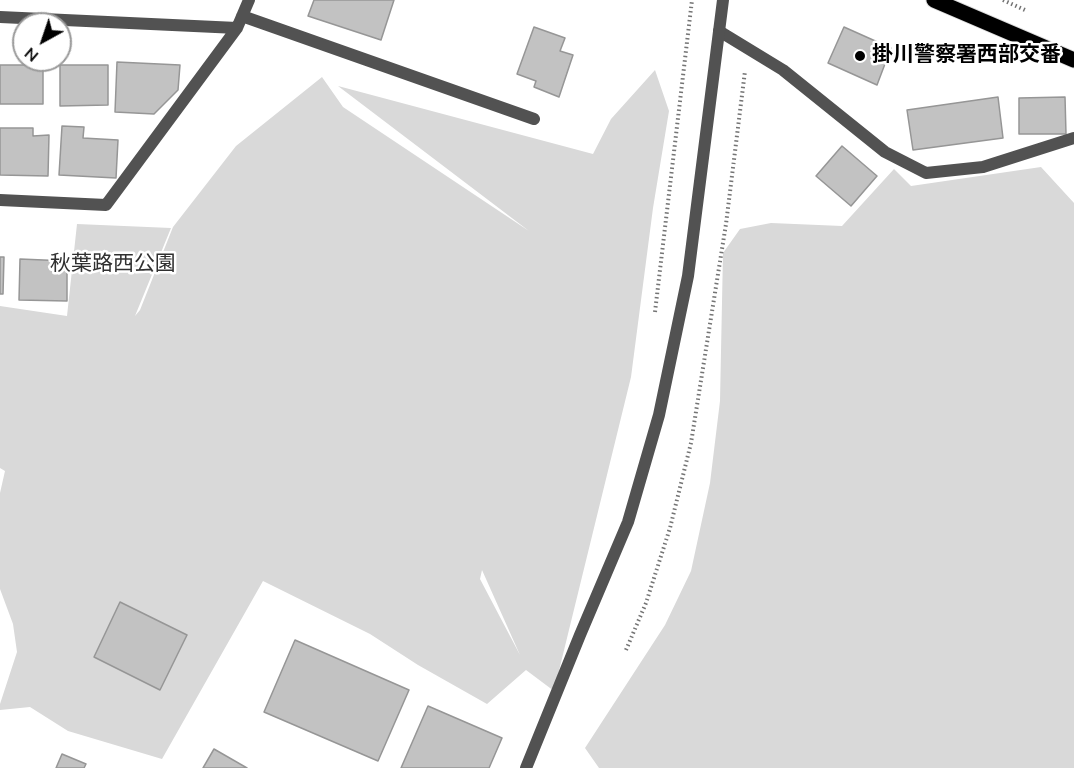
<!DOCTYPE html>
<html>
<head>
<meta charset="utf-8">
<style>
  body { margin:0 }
  #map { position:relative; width:1074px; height:768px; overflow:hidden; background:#fff; font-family:"Nunito Sans",sans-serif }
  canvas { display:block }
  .north { position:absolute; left:12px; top:12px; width:60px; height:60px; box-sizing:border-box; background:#fff; border:2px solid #999; border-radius:50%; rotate:220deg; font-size:16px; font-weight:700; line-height:24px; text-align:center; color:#000 }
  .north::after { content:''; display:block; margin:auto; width:21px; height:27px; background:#000; clip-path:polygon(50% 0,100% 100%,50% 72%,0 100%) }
</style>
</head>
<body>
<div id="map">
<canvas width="1074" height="768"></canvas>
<div class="north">N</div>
</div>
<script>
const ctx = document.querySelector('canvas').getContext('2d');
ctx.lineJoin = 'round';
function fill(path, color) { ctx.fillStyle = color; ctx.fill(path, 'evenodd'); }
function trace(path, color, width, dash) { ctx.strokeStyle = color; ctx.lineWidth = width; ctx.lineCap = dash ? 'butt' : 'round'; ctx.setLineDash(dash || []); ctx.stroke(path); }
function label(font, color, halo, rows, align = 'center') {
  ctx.font = font + ' "Nunito Sans","Noto Sans JP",sans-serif'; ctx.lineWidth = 5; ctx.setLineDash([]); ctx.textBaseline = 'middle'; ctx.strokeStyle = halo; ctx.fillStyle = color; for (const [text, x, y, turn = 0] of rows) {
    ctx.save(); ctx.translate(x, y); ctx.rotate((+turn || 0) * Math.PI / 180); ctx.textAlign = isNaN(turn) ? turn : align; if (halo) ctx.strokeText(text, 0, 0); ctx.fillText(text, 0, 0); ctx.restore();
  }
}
fill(new Path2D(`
  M655,70l14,41 -16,97 -22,169 -77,314 -28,-21 -39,34 -69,-39 -48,-31 -107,-53 -101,178 -94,-28 -38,-24 -30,3v-6l17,-52 -4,-28 -13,-35v-96l5,-22 -5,-3v-162l67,10 10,-92 94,4 -36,88 5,-6 33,-83 63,-81 86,-69 21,30 186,124 -191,-145 255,68 18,-35zM482,570l38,85 -40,-76z
  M1041,167l33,36v565h-475l-14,-20 80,-123 26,-54 19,-88 10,-82 3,-148 17,-24 31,-6 71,3 52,-57 17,17z`), '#d9d9d9');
const building = new Path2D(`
  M314,0h80l-13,40 -73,-24z
  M534,27l31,11 -5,13 13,4 -14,42 -25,-10 2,-6 -19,-7z
  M844,27l47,21 -14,37 -49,-22z
  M117,62l63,3 -2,25 -24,24 -39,-2z
  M0,65h43v39h-43z
  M60,65h48v40l-48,1z
  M998,97l5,41 -90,12 -6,-40z
  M1065,97l1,37h-47v-36z
  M62,126l22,1 -1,11 35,2 -2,38 -57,-3z
  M0,128h33v8l16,-1 -1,41 -48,-1z
  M842,146l35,30 -26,30 -35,-30z
  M0,257h4l-1,37h-3z
  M20,259l47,2v40l-48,-1z
  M120,602l67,33 -27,55 -66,-33z
  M295,640l114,50 -31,71 -114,-49z
  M428,706l74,32 -13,30h-88z
  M214,749l33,19h-44z
  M62,754l24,10 -2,4h-28z`);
fill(building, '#c2c2c2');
trace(building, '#969696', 1.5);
const primary = new Path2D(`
  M934,0l140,60`);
trace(primary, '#dbdbdb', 17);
trace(new Path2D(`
  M1003,0l22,10
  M655,312l37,-312
  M626,650l20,-47 24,-75 21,-85 35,-219 19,-153`), '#747474', 4, [1.5, 3]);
trace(new Path2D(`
  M242,16l292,103
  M0,17l237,11
  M719,31l64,39 102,82 41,21 57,-6 91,-29
  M0,200l106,5 131,-177 12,-28`), '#525252', 12);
trace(new Path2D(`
  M526,768l54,-133 48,-113 31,-107 29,-139 35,-276`), '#525252', 12);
trace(primary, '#000', 15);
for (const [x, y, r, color] of [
  [860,56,6,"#000"]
]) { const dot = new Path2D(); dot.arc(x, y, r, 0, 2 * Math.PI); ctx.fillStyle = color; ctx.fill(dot); trace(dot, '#fff', 2); }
label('bold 21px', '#000', '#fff', [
  ["掛川警察署西部交番",872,56]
], 'left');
label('21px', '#303030', '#fff', [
  ["秋葉路西公園",113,265]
]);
</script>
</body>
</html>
